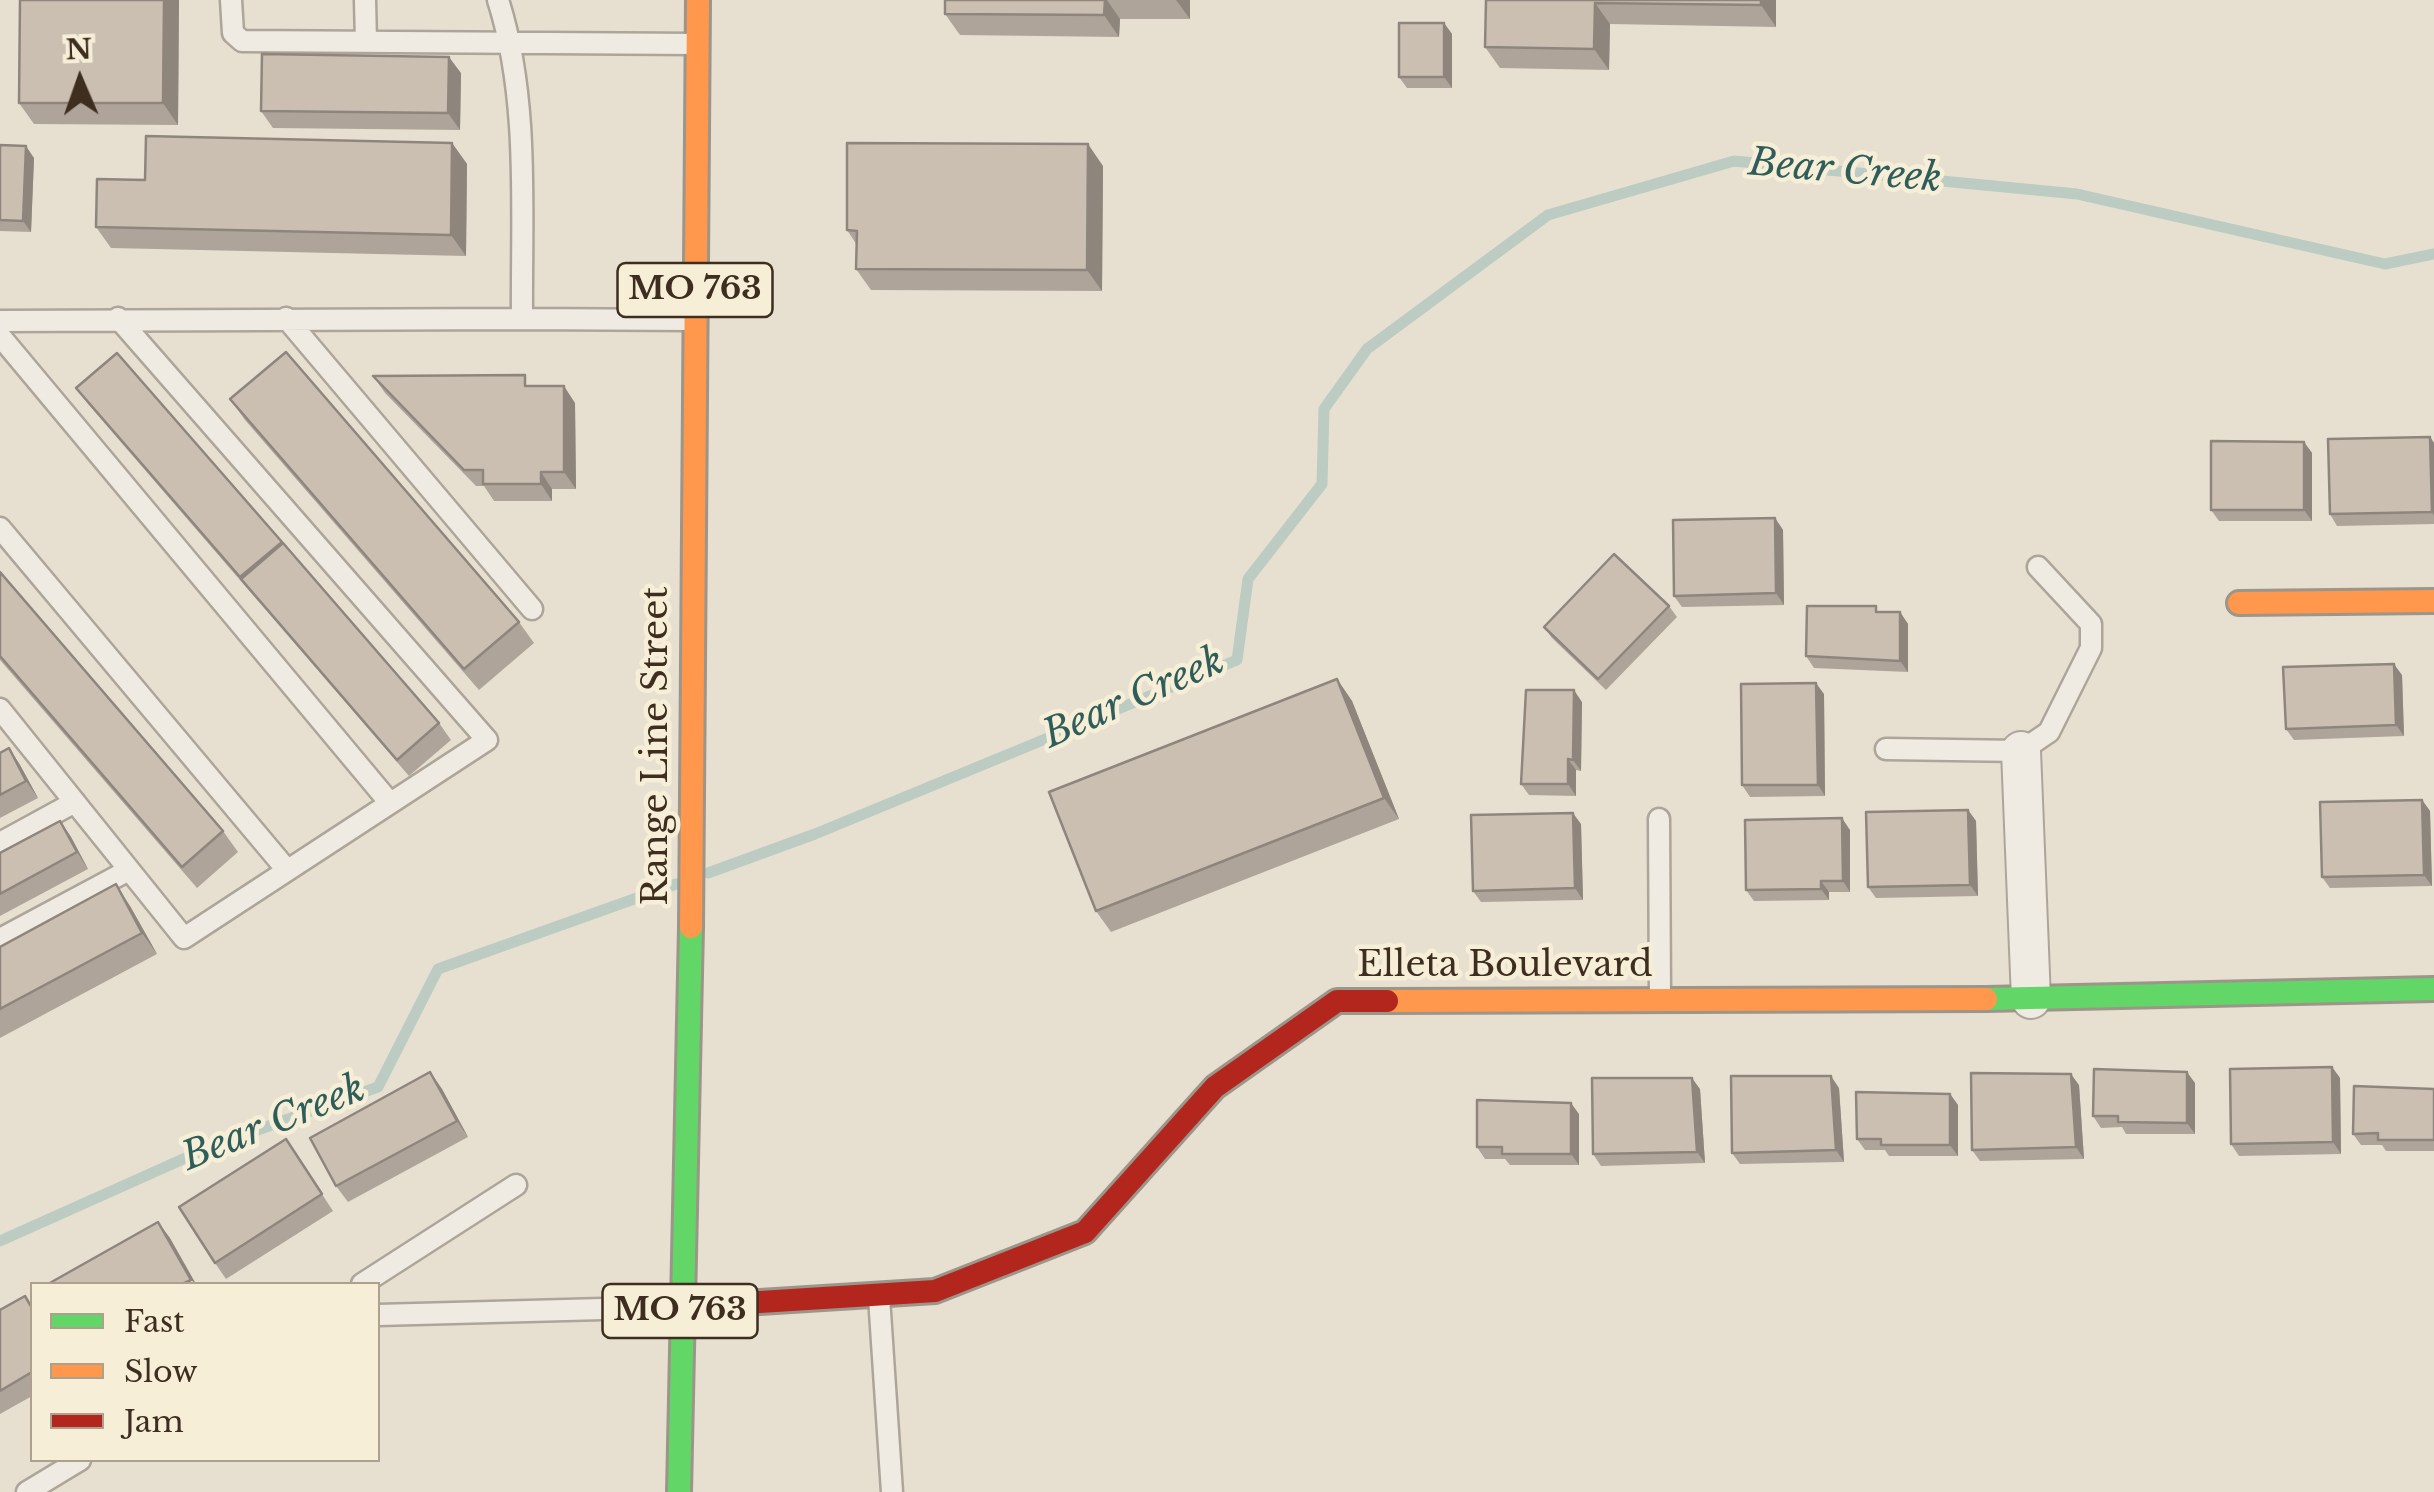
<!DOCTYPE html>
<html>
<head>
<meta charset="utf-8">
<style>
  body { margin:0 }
  #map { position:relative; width:2434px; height:1492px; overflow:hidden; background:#e7e0d1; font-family:"Libre Baskerville",serif }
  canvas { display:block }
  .legend { position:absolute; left:30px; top:1282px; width:350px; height:180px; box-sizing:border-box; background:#f7eed8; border:2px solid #ada18e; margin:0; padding:12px 18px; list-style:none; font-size:30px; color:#3d2e20 }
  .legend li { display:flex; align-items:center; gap:20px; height:50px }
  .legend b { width:50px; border:2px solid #ada18e }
  .north { position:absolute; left:30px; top:30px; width:100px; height:100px; -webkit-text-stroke:8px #f7eed8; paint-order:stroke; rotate:358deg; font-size:28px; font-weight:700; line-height:40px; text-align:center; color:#3d2e20 }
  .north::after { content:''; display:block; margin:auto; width:35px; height:45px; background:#3d2e20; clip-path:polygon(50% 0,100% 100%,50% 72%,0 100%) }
</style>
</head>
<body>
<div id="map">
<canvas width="2434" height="1492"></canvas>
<ul class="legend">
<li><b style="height:12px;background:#63d668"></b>Fast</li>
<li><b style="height:12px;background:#ff974d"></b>Slow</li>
<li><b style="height:12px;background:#b3261e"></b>Jam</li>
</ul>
<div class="north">N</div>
</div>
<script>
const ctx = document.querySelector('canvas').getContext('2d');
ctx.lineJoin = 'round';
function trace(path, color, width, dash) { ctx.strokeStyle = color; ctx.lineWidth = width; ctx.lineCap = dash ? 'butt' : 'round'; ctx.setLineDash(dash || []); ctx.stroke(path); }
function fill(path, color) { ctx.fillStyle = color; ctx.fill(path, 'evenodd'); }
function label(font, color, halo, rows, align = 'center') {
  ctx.font = font + ' "Libre Baskerville",serif'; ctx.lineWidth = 9; ctx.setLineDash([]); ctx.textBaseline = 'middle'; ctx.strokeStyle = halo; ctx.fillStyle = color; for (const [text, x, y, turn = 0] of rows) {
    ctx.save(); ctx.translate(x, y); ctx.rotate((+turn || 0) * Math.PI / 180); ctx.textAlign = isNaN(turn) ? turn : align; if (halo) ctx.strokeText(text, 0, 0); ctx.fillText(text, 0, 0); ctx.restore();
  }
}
trace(new Path2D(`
  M708,873l107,-39 422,-174 11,-81 74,-95 2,-75 43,-60 181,-134 186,-54 343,33 308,70 49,-10
  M0,1241l210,-94 168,-60 60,-118 238,-85`), '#bcccc2', 11);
const lane = new Path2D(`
  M231,0l2,33 9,8 454,3
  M365,0l1,42
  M498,0c32,100 23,214 24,319l172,1
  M286,318l246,291
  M0,321l522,-2
  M0,336l390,467
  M0,528l287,342
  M0,709l184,229 303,-198 -369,-422
  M1886,749l135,2 28,-19 42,-84v-24l-53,-57
  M1659,819l1,179
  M0,843l75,-41
  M0,939l129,-69
  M362,1284l154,-99
  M879,1297l13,195
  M378,1315l300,-8
  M27,1492l53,-32`);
const street = new Path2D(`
  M2021,751l10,248`);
const fast = new Path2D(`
  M1986,999l448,-10
  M679,1492l12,-565`);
const slow = new Path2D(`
  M2239,603l195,-2
  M691,927l7,-927
  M1387,1001l599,-2`);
const jam = new Path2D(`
  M680,1307l255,-16 150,-59 130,-145 122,-86h50`);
trace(lane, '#ada599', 25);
trace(street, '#ada599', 42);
trace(fast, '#9c958a', 28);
trace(slow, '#9c958a', 28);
trace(jam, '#9c958a', 28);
trace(lane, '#efebe3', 20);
trace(street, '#efebe3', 38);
trace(fast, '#63d668', 22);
trace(slow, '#ff974d', 22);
trace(jam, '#b3261e', 22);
fill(new Path2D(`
  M179,0l-1,125 -144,-1 -15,-21z
  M945,0h245v19h-70l-1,18 -159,-2 -15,-21z
  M1486,0h290v27l-166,-3 -1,46 -109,-2 -15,-21z
  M1444,23l8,11v54h-45l-8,-11z
  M461,73l-1,57 -187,-2 -12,-17z
  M452,143l15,21 -1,92 -355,-8 -15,-21 49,-47z
  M0,145l34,13 -3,74 -31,-1z
  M1103,166l-1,125 -231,-1 -15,-21 1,-24 -10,-15z
  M117,353l322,370 12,17 -42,36 -321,-372 -12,-16z
  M373,376l160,10 42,17 1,86h-24v12h-58l-10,-15h-8l-91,-93z
  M230,399l289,223 15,21 -55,47 -234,-270z
  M2430,437l4,6v81l-97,2 -7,-12z
  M2304,442l8,11v68h-93l-8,-11z
  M1775,518l8,12 1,75 -102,2 -8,-11z
  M0,572l223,259 15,21 -41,36 -197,-228z
  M1669,606l8,11 -71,73 -54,-52 -8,-11z
  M1881,612h19l8,12v48l-94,-4 -8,-12z
  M2402,675l2,61 -110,4 -8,-11z
  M1337,679l15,22 47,118 -288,113 -15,-21z
  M1824,694l1,102 -75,1 -8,-12z
  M1582,702l-1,69 -5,-1v26l-47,-1 -8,-11z
  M9,748l11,17 18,33 -38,20v-65z
  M2422,800l8,11 2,75 -102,2 -8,-11z
  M1968,810l8,11 2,75 -102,2 -8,-11z
  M60,821l11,16 17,32 -88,47v-63z
  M1581,824l2,76 -102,2 -8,-11z
  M1850,830v62h-21v8l-75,1 -8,-11z
  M130,906l27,48 -157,84v-91z
  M2332,1067l8,11 1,76 -102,2 -8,-12z
  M430,1072l12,17 26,48 -120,65 -12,-16z
  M2195,1083v51h-69l-4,-7 -21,1 -8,-12z
  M2079,1085l5,74 -104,2 -8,-11z
  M1839,1088l5,74 -104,2 -8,-11z
  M1700,1089l5,74 -104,3 -8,-12z
  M2434,1089v62h-48l-4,-6h-21l-8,-11z
  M1950,1094l8,11v51h-69l-4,-6h-20l-8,-11z
  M1579,1114v51h-69l-5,-6h-20l-8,-12z
  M286,1139l47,72 -107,68 -11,-16z
  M32,1306v90l-32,18v-104z`), '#afa499');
fill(new Path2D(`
  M164,0h15l-1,125 -15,-22z
  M1105,0h2l13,19 -1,18 -15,-22z
  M1176,0h14v19z
  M1761,0h15v27l-15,-22z
  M1595,3l15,21 -1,46 -15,-21z
  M1444,23l8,11v54l-8,-11z
  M449,57l12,16 -1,57 -12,-17z
  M452,143l15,21 -1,92 -15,-21z
  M1088,144l15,22 -1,125 -15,-21z
  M26,146l8,12 -3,74 -8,-11z
  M564,386l11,17 1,86 -12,-17z
  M2430,437l4,6v73l-2,-4z
  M2304,442l8,11v68l-8,-11z
  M541,472l11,17v12l-11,-17z
  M1775,518l8,12 1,75 -8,-12z
  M1900,612l8,12v48l-8,-11z
  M2394,664l8,11 2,61 -8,-11z
  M1337,679l15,22 47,118 -15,-21z
  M1816,683l8,11 1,102 -7,-11z
  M1574,690l8,12 -1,69 -8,-11z
  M9,748l11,17 18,33 -12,-17z
  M1568,759l8,11v26l-8,-12z
  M2422,800l8,11 2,75 -8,-11z
  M1968,810l8,11 2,75 -8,-11z
  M1573,813l8,11 2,76 -8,-12z
  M1842,818l8,12v62l-7,-11z
  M60,821l11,16 17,32 -11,-17z
  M1821,881l8,11v8l-8,-11z
  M116,884l14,22 27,48 -15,-21z
  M2332,1067l8,11 1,76 -8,-12z
  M430,1072l12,17 26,48 -11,-16z
  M2187,1072l8,11v51l-8,-11z
  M2071,1074l8,11 5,74 -8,-12z
  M1831,1076l8,12 5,74 -8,-12z
  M1692,1078l8,11 5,74 -8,-11z
  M1950,1094l8,11v51l-8,-11z
  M1571,1103l8,11v51l-8,-11z
  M158,1222l12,16 26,46 -5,-4z`), '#8e867d');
const building = new Path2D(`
  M20,0h144l-1,103h-144z
  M945,0h160l-1,15 -159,-1z
  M1486,0h275v5l-166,-2 -1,46 -109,-2z
  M1399,23h45v54h-45z
  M262,54l187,3 -1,56 -187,-2z
  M146,136l306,7 -1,92 -355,-8 1,-48 48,1z
  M847,143l241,1 -1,126 -231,-1 1,-38 -10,-1z
  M0,145l26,1 -3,75 -23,-1z
  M286,352l233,270 -55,47 -234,-270z
  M117,353l165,189 -42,35 -164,-189z
  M525,375v11h39v86h-23v12h-58v-14h-19l-91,-94z
  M2430,437l2,75 -102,2 -2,-75z
  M2211,441l93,1v68h-93z
  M1775,518l1,75 -102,3 -1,-76z
  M283,543l156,180 -42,37 -156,-181z
  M1614,554l55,52 -71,73 -54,-52z
  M0,572l223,259 -41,36 -182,-211z
  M1807,606h69v6h24v49l-94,-5z
  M2394,664l2,61 -110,4 -3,-62z
  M1337,679l47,119 -288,113 -47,-119z
  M1816,683l2,102h-76l-1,-101z
  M1526,690h48l-1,70 -5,-1v25h-47z
  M9,748l17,33 -26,14v-42z
  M2422,800l2,75 -102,2 -2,-75z
  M1968,810l2,75 -102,2 -2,-75z
  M1573,813l2,75 -102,3 -2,-76z
  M1842,818l1,63h-22v8l-75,1 -1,-70z
  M60,821l17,31 -77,42v-41z
  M116,884l26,49 -142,76v-62z
  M2332,1067l1,75 -102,2 -1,-75z
  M2094,1069l93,3v51l-69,-1v-6h-25z
  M430,1072l27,49 -121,65 -26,-48z
  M1971,1073l100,1 5,73 -104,3z
  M1731,1076h100l5,74 -104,3z
  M1592,1078h100l5,74 -104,2z
  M2354,1086l80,3v51h-56v-7l-25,1z
  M1856,1092l94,2v51h-69v-6h-24z
  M1477,1100l94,3v51h-69v-7h-25z
  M286,1139l36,55 -107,69 -36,-56z
  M158,1222l33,58 -9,4h-134z
  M25,1296l7,12v64l-32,19v-81z`);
fill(building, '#cbbfb2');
trace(building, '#8e867d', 2.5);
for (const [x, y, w] of [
  [695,290,155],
  [680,1311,155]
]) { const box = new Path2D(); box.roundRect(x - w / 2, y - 27, w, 54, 8); ctx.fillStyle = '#f7eed8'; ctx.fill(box); trace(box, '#3d2e20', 2.5); }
label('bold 32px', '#3d2e20', null, [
  ["MO 763",695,290],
  ["MO 763",680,1311]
]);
label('35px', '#3d2e20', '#f7eed8', [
  ["Range Line Street",657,746,-90],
  ["Elleta Boulevard",1505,966]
]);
label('italic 38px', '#2f5d5a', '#f7eed8', [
  ["Bear Creek",1845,172,5],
  ["Bear Creek",1134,699,-24],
  ["Bear Creek",274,1124,-22]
]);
</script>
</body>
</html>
